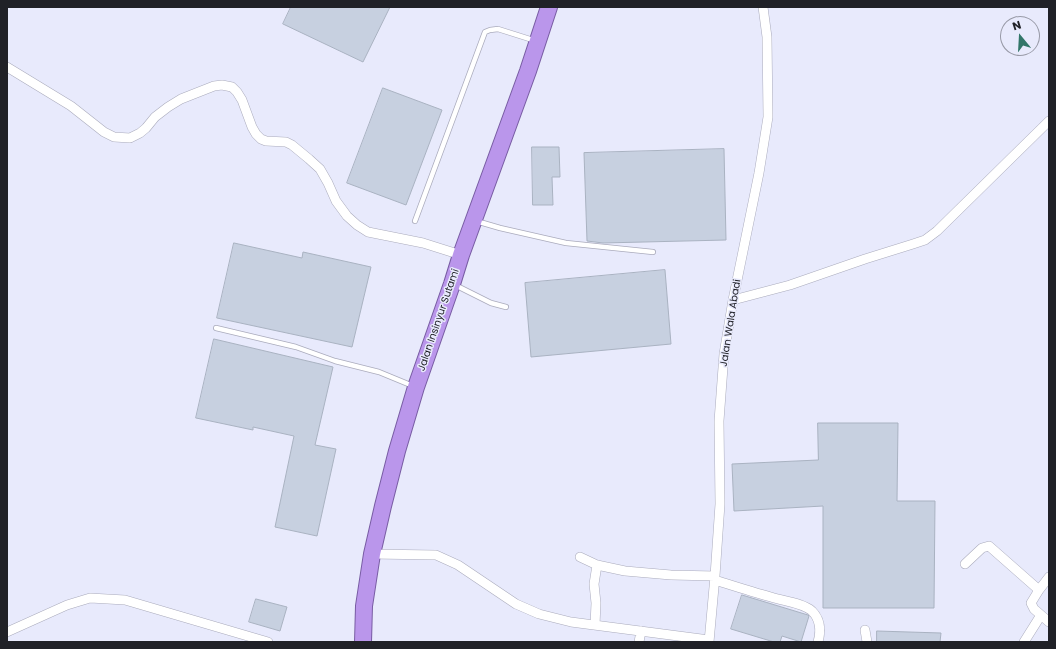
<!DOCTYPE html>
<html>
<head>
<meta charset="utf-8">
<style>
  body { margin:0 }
  #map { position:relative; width:1056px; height:649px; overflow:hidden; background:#e8eafc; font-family:Poppins,sans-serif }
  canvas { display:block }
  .frame { position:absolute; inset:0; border:8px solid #202127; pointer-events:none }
  .north { position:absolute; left:1000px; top:16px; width:40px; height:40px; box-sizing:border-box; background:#e8eafc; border:1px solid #989aa7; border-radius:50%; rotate:342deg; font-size:11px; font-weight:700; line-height:16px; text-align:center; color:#202127 }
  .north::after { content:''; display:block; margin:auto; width:14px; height:18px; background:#327669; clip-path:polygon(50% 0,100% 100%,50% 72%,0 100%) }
</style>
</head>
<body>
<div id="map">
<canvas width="1056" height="649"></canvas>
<div class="frame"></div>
<div class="north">N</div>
</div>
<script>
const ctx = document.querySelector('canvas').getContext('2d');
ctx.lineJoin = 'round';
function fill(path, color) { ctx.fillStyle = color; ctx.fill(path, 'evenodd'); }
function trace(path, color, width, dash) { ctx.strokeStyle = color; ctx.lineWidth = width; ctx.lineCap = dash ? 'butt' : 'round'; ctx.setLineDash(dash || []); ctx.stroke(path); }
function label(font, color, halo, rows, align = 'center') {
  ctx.font = font + ' Poppins,sans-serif'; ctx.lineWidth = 3; ctx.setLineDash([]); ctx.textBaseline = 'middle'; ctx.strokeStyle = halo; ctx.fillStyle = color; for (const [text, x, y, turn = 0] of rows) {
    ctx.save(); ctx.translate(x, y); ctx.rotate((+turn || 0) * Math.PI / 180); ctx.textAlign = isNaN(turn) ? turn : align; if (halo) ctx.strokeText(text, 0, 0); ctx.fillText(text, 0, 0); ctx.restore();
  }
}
const building = new Path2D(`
  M291,7h99l-27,55 -80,-38z
  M383,88l59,22 -36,95 -59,-22z
  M532,147h27l1,30h-8l1,28h-20z
  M724,149l2,91 -123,3 -16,-2 -3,-88z
  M234,243l68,15 1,-6 68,15 -19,80 -135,-29z
  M665,270l6,74 -140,13 -6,-74z
  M214,339l119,28 -18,78 21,4 -19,87 -42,-9 19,-91 -41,-9v3l-57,-12z
  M818,423h80l-1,78h38l-1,107h-111v-102l-89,5 -2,-47 86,-4z
  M742,595l66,20 1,1 -8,26 -19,-6 -2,6h-6l-43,-13z
  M256,599l31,8 -7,24 -31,-9z
  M877,631l64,2 -1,9h-63z`);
fill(building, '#c7d0e0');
trace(building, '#a9b2c1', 1);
const service = new Path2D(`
  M415,221l70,-189 5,-2 8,-1 38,12
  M476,221l24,7 66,15 87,9
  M455,285l36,18 15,4
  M216,328l80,19 39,14 44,11 34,14`);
const minor = new Path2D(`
  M7,67l64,39 33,26 10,5 16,1 10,-5 6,-5 9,-11 13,-10 13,-8 33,-13 8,-1 10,2 5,5 5,8 10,27 4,7 5,5 5,2 20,1 6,3 17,14 11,10 8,14 8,18 11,15 10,9 11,7 55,11 38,12
  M733,300l57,-15 75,-26 48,-15 12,-4 12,-9 112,-110
  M372,554l64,1 22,10 58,39 23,10 32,8 138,18
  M580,557l17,8 28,6 46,4 44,1
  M965,564l17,-16 7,-2 50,44
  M1049,577l-10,13 -8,13 3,6 15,13
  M715,580c19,6 37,12 56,17 12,4 32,6 41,14 9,9 9,20 6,31
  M595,625l1,-22 -2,-19 3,-19
  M865,630l2,12
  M7,632l60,-27 23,-7 35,2 143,42
  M639,642l2,-11
  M709,642l6,-66 5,-72 -1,-83 5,-67 9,-54 26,-127 9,-56 -1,-80 -4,-30
  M1024,642l17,-27`);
const trunk = new Path2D(`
  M363,642l1,-36 8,-52 11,-48 14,-55 19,-64 36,-103 9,-29 67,-184 21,-64`);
trace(service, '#aaabbc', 6);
trace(minor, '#aaabbc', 10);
trace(trunk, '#785ca3', 18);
trace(service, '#fff', 4.5);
trace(minor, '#fff', 9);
trace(trunk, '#ba96eb', 16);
label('10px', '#202127', '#e8eafc', [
  ["Jalan Insinyur Sutami",439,320,-71],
  ["Jalan Wala Abadi",731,323,-81]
]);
</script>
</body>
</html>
